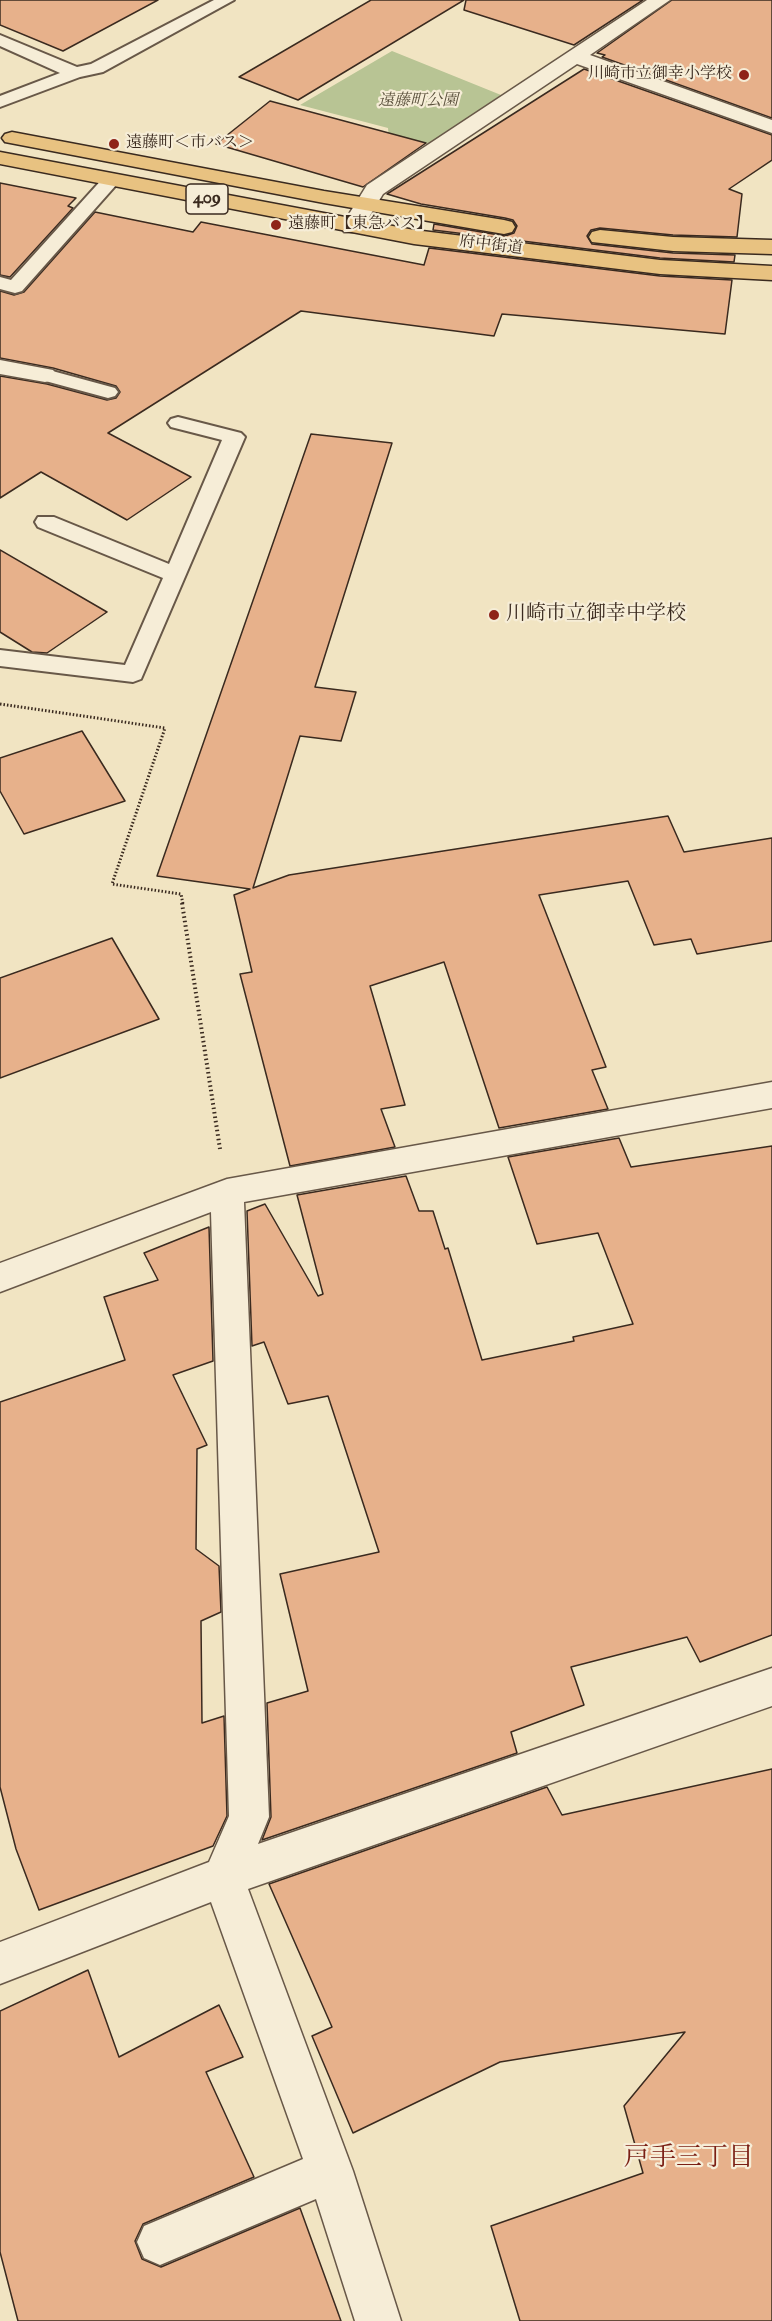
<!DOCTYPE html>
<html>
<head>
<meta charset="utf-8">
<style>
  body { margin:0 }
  canvas { display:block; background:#f1e4c2 }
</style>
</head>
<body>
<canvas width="772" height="2321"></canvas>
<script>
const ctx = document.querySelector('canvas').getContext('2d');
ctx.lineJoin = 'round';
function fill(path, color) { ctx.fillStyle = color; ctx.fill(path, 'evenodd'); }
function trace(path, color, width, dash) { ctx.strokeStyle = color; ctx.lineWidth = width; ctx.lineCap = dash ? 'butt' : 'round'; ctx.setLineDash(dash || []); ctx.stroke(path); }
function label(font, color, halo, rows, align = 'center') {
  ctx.font = font + ' "IM FELL Double Pica","Noto Serif JP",serif'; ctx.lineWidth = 4.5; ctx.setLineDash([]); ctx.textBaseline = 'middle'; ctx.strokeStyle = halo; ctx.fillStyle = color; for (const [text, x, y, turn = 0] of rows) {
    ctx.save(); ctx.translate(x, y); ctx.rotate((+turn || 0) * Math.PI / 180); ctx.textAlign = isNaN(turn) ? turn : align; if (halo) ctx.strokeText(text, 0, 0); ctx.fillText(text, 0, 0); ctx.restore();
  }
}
fill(new Path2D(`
  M392,51l109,44 -72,49 -15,-3h-25l-1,-13 -88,-23z`), '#b8c494');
const building = new Path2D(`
  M0,0h158l-95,51 -63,-26z
  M371,0h93l-166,100 -59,-23z
  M466,0h177l-69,45 -110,-35z
  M672,0h100v118l-170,-61 3,-2 -8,-2z
  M584,69l188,66v25l-43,29 13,5 -5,43 -64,-2 -73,-7 -9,2 -4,6 5,8 81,9 62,2 -1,7 -74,-4 -227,-28 1,-6 71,12 9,-3 3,-7 -4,-6 -8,-2 -84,-14 -34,-10z
  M270,101l156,42 -63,44 -147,-43z
  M0,183l76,15 -8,8 5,2 -63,69 -10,-2z
  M95,212l98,20 8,-10 223,43 5,-17 231,28 72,4 -7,54 -223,-20 -8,22 -193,-25 -193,122 83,44 -64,43 -86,-48 -41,26v-122l47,8 60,16 9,-2 4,-6 -4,-6 -63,-18 -53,-10v-67l14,4 10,-3z
  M311,434l81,9 -77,244 41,5 -15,49 -41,-5 -47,152 36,-13 379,-59 16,36 88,-14v103l-75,13 -6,-15 -37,6 -26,-64 -89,14 67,172 -14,3 16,39 -109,19 -55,-166 -74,24 35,119 -24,4 14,38 -105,19 -50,-192 12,-2 -18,-77 16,-6 -93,-13z
  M0,550l107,62 -60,41 -15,-1 -32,-20z
  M82,731l43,70 -101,33 -24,-43v-33z
  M112,938l47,81 -159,59v-100z
  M619,1138l12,29 141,-21v489l-72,27 -13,-25 -116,30 13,38 -73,27 6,21 -255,87 9,-23 -4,-114 41,-12 -28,-117 99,-22 -51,-156 -40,8 -24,-62 -12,4 -5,-135 18,-7 53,92 5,-2 -26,-99 109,-19 13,35h14l12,38 3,-1 34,112 92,-19 -1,-4 60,-13 -35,-91 -61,11 -29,-87z
  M209,1227l4,134 -40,14 34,70 -10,4 -1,100 23,17 2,46 -20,9 1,102 22,-7 3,100 -14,30 -174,64 -23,-61 -16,-62v-385l125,-42 -21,-63 54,-17 -14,-27z
  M772,1769v552h-252l-29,-95 152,-53 -19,-67 61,-74 -185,30 -147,71 -41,-97 20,-9 -63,-143 278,-97 15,28z
  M88,1970l31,87 100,-52 24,52 -37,15 48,105 -111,47 -8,17 7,18 19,8 139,-59 41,113h-323l-18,-69v-241z`);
fill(building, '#e7b18b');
trace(building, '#3a2a1f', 1.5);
const lane = new Path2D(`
  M214,0h20l-131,72 -23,5 -80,30v-11l60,-23 -60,-27v-11l77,32 14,-3z
  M111,174l6,2 3,4 -3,4 -95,107 -7,2 -15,-4v-12l11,3 94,-104z
  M45,369l70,19 3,4 -3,4 -7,2 -70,-19 -3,-4 3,-4z
  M178,417l63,16 4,4 -104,242 -8,3 -133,-16v-16l125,15 38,-87 -125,-51 -3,-5 3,-5h16l115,47 53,-124 -51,-13 -3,-4 3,-4z`);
const street = new Path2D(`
  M647,0h23l-80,55 182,65v13l-195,-69 -194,130 -23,38h-16l-3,-5 26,-42z
  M0,360l53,10 4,5 -4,5 -8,2 -45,-8z
  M772,1082v26l-528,94 25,615 -11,27 514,-176v38l-524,183 105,282 48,150h-46l-39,-122 -156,66 -16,-7 -7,-16 7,-16 159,-67 -92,-257 -211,82v-42l209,-80 20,-46 -18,-604 -211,80v-29l227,-84z`);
const highway = new Path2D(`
  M12,132l312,59 180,29 8,2 3,5 -3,5 -8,2 -180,-31 -319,-61 -3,-4 3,-4z
  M0,152l414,78 246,30 112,6v14l-112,-6 -246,-30 -414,-80z
  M600,230l73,7 99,3v14l-99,-3 -81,-9 -3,-5 3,-5z`);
trace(lane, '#685848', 4);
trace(street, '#685848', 3);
trace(highway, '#3a2a1f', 3);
trace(new Path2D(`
  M0,704l165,24 -53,156 69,10 2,10`), '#3a2a1f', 3, [1.5, 2]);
trace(new Path2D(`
  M182,903l38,246`), '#3a2a1f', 4, [1.5, 3]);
fill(lane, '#f6edd7');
fill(street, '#f6edd7');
fill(highway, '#e8c281');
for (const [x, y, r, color] of [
  [744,75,6,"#8f2418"],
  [114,144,6,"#8f2418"],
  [276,225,6,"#8f2418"],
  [494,615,6,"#8f2418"]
]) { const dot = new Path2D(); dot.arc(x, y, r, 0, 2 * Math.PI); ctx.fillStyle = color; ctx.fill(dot); trace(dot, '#f6edd7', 2); }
label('16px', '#3a2a1f', '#f6edd7', [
  ["川崎市立御幸小学校",732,75,"right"],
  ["遠藤町＜市バス＞",126,144],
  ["遠藤町【東急バス】",288,225]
], 'left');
label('italic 16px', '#5a503c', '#f6edd7', [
  ["遠藤町公園",418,102]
]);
label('16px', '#3a2a1f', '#f6edd7', [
  ["府中街道",491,246,7]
]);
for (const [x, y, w] of [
  [207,199,42]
]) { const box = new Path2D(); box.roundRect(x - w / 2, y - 15, w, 30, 4.5); ctx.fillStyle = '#f6edd7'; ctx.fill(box); trace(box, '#3a2a1f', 1.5); }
label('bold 18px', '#3a2a1f', null, [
  ["409",207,199]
]);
label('20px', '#3a2a1f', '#f6edd7', [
  ["川崎市立御幸中学校",506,615]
], 'left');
label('26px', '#7a1f14', '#f6edd7', [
  ["戸手三丁目",689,2159]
]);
</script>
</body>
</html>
